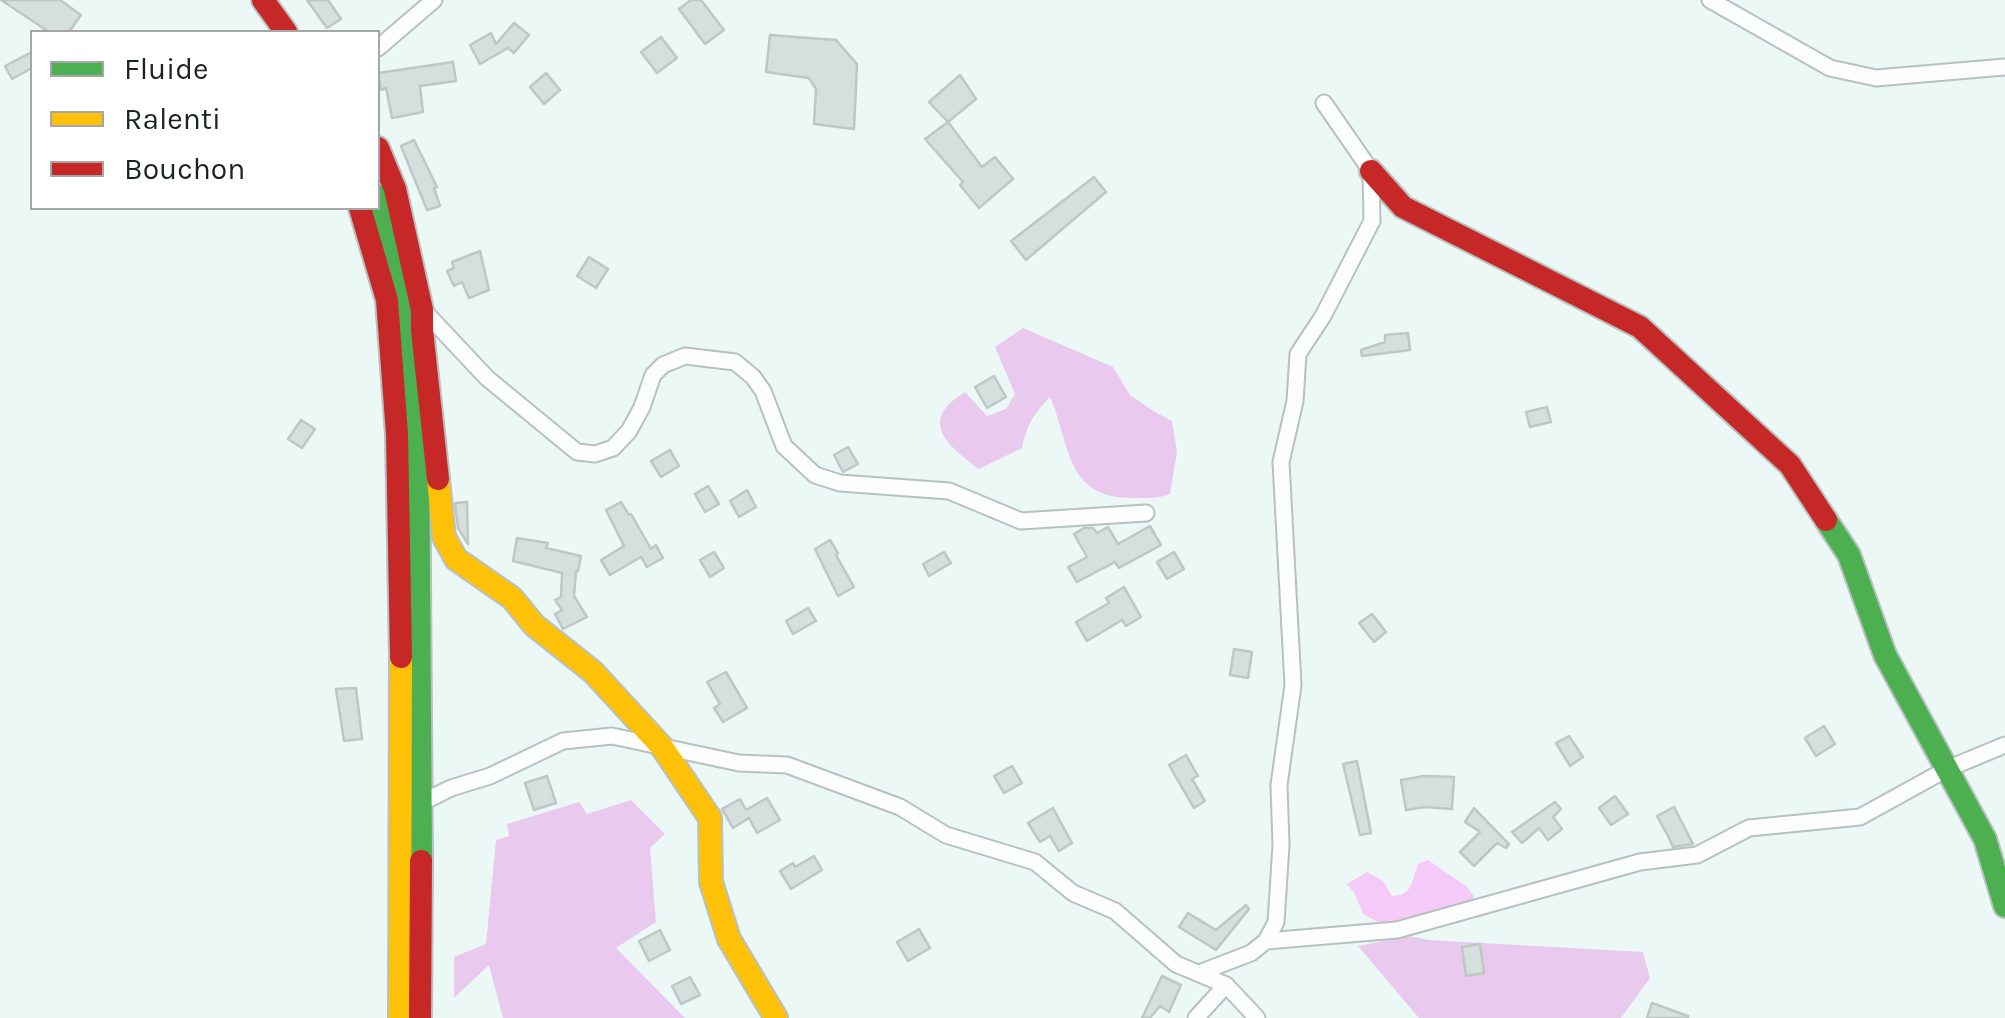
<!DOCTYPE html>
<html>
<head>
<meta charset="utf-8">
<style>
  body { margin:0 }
  #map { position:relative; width:2005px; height:1018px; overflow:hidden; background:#ecf8f6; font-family:Karla,sans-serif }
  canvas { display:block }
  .legend { position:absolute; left:30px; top:30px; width:350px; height:180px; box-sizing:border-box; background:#fff; border:2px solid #a4a7a7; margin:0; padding:12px 18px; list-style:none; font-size:30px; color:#1b2422 }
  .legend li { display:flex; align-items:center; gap:20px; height:50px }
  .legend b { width:50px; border:2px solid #a4a7a7 }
</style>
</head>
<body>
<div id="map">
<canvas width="2005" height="1018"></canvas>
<ul class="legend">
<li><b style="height:12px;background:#4caf50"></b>Fluide</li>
<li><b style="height:12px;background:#ffc107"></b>Ralenti</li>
<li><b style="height:12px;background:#c62828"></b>Bouchon</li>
</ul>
</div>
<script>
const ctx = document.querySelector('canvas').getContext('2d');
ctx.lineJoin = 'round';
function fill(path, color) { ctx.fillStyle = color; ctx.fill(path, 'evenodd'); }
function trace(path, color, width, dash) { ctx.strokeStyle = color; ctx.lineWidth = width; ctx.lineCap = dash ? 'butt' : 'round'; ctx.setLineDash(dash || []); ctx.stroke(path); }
fill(new Path2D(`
  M1023,328l90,39 17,28 25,17 17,9 5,31 -7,42c-13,5 -26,4 -39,4 -66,0 -61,-55 -81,-101 -16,16 -24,29 -28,51l-43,21c-31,-23 -62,-48 -14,-77l22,24 19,-7 9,-15 -20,-47z
  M631,800l34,34 -15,14 6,74 -40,26 69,70h-182l-14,-53 -35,33v-41l32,-13 10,-104 13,-4 -2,-12 72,-22 8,12z
  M1408,936l21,4 214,12 7,26 -29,40h-202l-61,-72z`), '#e9caee');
fill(new Path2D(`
  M1428,860l39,27 7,9 -2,7 -65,19 -27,1 -17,-9 -8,-20 -8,-10 20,-12 16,9 9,15c21,0 20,-16 26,-32z`), '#f5caf9');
const building = new Path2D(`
  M1,0h59l21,15 -12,17h-20z
  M307,0h21l13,19 -14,9z
  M691,0h10l23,30 -19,14 -26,-35z
  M514,23l15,12 -15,18 -6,-5 -28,16 -10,-19 21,-12 5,11z
  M770,35l66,5 21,24 -3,65 -40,-5 2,-35 -7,-11 -43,-6z
  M661,37l16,21 -20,15 -16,-21z
  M32,52v16l-20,11 -7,-13z
  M453,62l3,19 -36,5 3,26 -31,6 -6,-30 -5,2 -3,-17z
  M546,73l14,17 -16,14 -14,-17z
  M960,75l16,24 -28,23 -19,-20z
  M948,122l34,45 13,-10 18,22 -34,29 -19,-23 3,-3 -38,-43z
  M414,140l23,47 -3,1 6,18 -13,4 -26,-64z
  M1094,177l12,15 -80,68 -15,-19z
  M480,251l9,39 -20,8 -7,-16 -8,4 -7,-15 7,-3 -2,-6z
  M589,257l19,12 -12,19 -19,-12z
  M1408,333l2,17 -48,6 -1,-6 24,-8v-7z
  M994,376l12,21 -19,11 -12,-21z
  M1547,407l4,15 -21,5 -4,-15z
  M301,420l14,9 -13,19 -14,-9z
  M848,447l10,17 -15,8 -9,-17z
  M670,450l9,16 -18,11 -10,-16z
  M708,486l11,18 -14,8 -10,-18z
  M747,490l9,17 -17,10 -9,-16z
  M467,502l1,42 -10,-16 -3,-25z
  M621,502l8,13 2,-1 20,35 5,-4 7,13 -16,9 -6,-10 -31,18 -9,-15 23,-14 -18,-36z
  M1150,526l11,19 -42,23 -4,-6 -38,20 -9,-15 19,-10 -13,-23 10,-6h9l4,5 11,-6 10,17z
  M517,538l31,5 -2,5 35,8 -3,15h-2l-2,25 13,21 -24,12 -8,-15 7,-4 -7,-10 6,-3 1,-24 -49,-12z
  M830,540l8,13 -2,2 18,32 -16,9 -23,-47z
  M714,552l10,16 -14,9 -10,-17z
  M944,552l7,11 -22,13 -6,-12z
  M1174,552l10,17 -17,10 -10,-17z
  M1124,587l17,30 -15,9 -4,-6 -35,21 -11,-19 33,-19 -3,-5z
  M808,608l8,13 -23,13 -7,-13z
  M1372,614l14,18 -12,10 -15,-19z
  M1234,649l18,3 -4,26 -18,-3z
  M726,672l21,36 -24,14 -9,-14 6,-4 -13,-22z
  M356,688l6,51 -18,2 -8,-52z
  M1824,726l11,18 -19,12 -11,-18z
  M1569,736l14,21 -13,9 -14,-23z
  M1186,755l12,21 -6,3 13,22 -11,7 -25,-43z
  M1357,761l14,72 -11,2 -17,-71z
  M1012,766l10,17 -18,10 -10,-17z
  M547,776l9,27 -22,7 -9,-27z
  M1424,776l30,1 -2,32 -27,-2 -19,3 -5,-30z
  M1615,796l13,18 -17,11 -12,-17z
  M767,798l13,22 -23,13 -8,-15 -16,10 -11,-19 18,-10 6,11z
  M1555,802l6,7 -8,8 9,12 -14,11 -9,-12 -17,15 -10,-11z
  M1674,807l19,37 -20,3 -5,-11 -11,-20z
  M1053,808l19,35 -13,8 -9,-15 -10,6 -12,-19z
  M1474,808l35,36 -3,4 -9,-5 -23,23 -14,-14 20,-20 -15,-10z
  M814,856l8,14 -31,19 -11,-18 13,-8 2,4z
  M1246,905l3,4 -33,41 -37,-23 9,-14 28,17z
  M919,929l11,19 -22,13 -11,-19z
  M660,930l10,20 -21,11 -10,-20z
  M1480,944l4,29 -18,3 -4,-29z
  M1162,976l19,9 -12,27 -9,-6 -10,12h-8z
  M690,977l10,18 -19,9 -9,-18z
  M1652,1003l36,13v2h-41z`);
fill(building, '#d5dfde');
trace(building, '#bdc7c6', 2.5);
const street = new Path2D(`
  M1710,0l120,68 46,10 129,-11
  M378,48l56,-48
  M418,308l7,4 62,66 90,74 18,2 18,-6 16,-17 13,-24 11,-32 10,-10 22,-9 50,6 18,15 10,14 21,55 31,29 25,8 109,8 72,30 125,-8
  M421,803l30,-15 39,-12 73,-35 49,-5 127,27 48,2 113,42 46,28 89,27 38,31 42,18 61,53 50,21 31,33
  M1266,941l131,-11 243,-68 57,-7 52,-27 111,-11 87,-48 58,-24
  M1199,973l52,-20 15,-12 10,-19 5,-77 -2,-60 14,-100 -12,-223 14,-61 3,-47 25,-38 49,-95 -1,-50 -47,-68
  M1196,1018l30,-33`);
const fast = new Path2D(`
  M378,196l31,109 9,129 3,427
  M1826,520l23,35 36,100 100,184 20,67`);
const slow = new Path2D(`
  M438,479l6,58 12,22 56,39 22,27 59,47 69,75 48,71 1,64 18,57 47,79
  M400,1018l1,-361`);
const jam = new Path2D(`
  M263,0l23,32
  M378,148l17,41 27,121v20l16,149
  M1371,171l32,36 237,120 150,138 36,55
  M360,208l27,92 10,134 4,223
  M420,1018l1,-157`);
trace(street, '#b7c1bf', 19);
trace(fast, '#b7c1bf', 26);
trace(slow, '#b7c1bf', 26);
trace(jam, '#b7c1bf', 26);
trace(street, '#fcfefe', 15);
trace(fast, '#4caf50', 22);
trace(slow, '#ffc107', 22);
trace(jam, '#c62828', 22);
</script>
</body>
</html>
